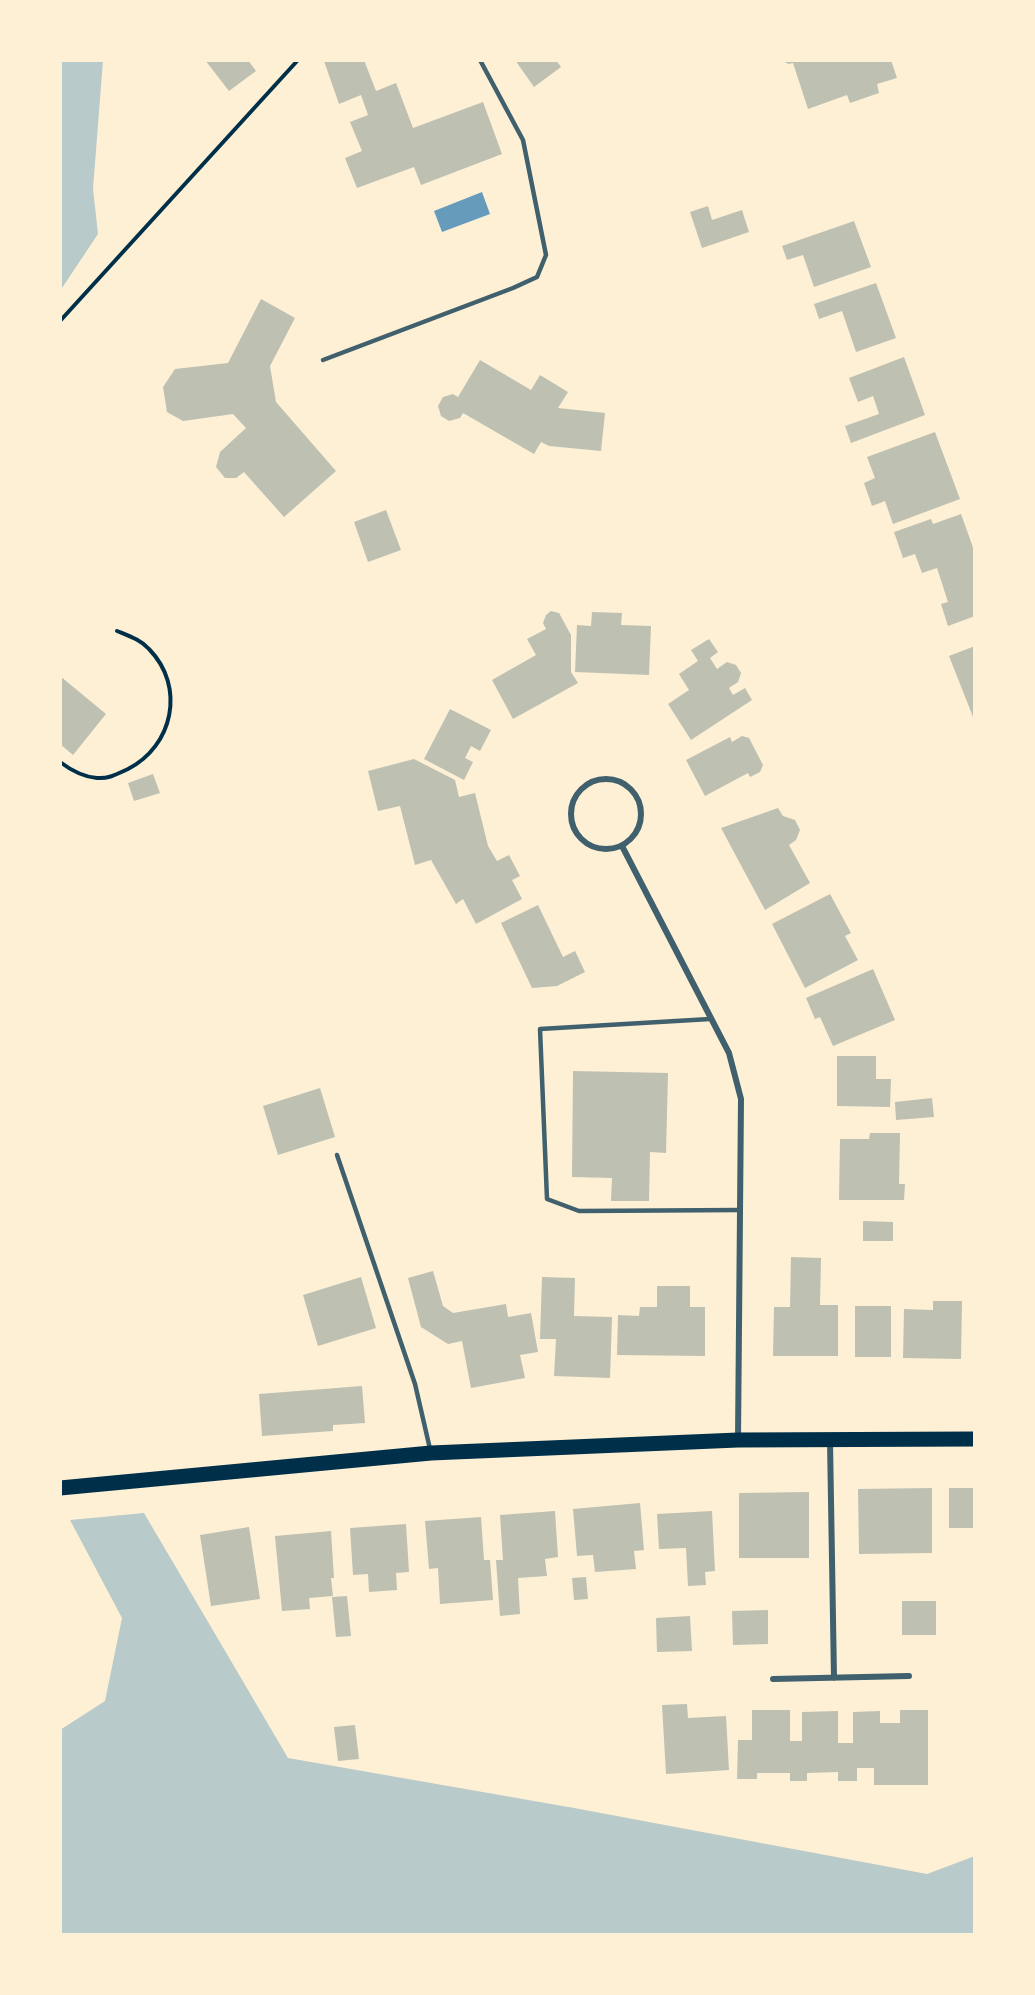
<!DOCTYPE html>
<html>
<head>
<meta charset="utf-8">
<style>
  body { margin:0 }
  #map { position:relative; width:1035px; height:1995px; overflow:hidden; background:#fdf0d5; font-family:"Exo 2",sans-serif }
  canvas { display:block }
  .frame { position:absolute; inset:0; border:62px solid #fdf0d5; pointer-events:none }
</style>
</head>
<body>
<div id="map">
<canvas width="1035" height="1995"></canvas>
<div class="frame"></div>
</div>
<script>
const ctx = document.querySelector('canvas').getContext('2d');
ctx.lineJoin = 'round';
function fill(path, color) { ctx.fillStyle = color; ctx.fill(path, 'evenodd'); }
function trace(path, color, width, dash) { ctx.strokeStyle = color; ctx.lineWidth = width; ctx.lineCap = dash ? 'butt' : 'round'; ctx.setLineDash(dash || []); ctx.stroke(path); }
fill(new Path2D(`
  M60,60h43l-10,129 5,45 -38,57z
  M144,1513l144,245 286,50 353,66 48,-18v79h-915v-205l45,-29 17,-83 -52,-98z`), '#b9caca');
fill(new Path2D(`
  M482,192l8,22 -48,18 -8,-21z`), '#669bbc');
fill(new Path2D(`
  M205,60h43l8,11 -27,20z
  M327,60h37l12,31 20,-8 17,45 70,-26 19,52 -81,31 -7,-18 -57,21 -12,-30 17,-7 -12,-29 18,-7 -7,-20 -22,9 -15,-43z
  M515,60h41l5,7 -27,20z
  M780,60h111l6,18 -20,6 2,9 -29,10 -3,-8 -39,14 -15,-46 -4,1z
  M708,206l4,14 30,-10 7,22 -47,16 -12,-36z
  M854,221l17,46 -57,20 -11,-32 -16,5 -5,-14z
  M876,283l20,55 -40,14 -14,-41 -23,8 -5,-15z
  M261,299l34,19 -25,48 6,36 60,69 -52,46 -40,-45 -8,6h-11l-9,-11 4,-15 26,-24 -13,-14 -50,7 -16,-9 -4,-25 12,-18 53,-6z
  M904,357l21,58 -74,28 -6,-17 34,-12 -6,-18 -15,6 -9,-24z
  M480,360l51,30 9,-15 28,17 -10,16 47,5 -4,38 -52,-5 -8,-4 -7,12 -71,-41 -3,5 -11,3 -8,-5 -3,-10 5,-9 10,-3 5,3z
  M935,432l25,67 -67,25 -8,-23 -13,5 -8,-23 11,-5 -8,-21z
  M386,510l15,40 -33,12 -14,-40z
  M961,514l14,39v63l-27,10 -7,-22 7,-2 -11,-34 -15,5 -7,-19 -12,4 -9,-26 37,-13 2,5z
  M551,611l8,2 12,22v37l7,11 -65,36 -21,-39 44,-25 -9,-16 19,-10 -3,-6 3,-8z
  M592,612l30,1 -1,12 30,1 -2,49 -74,-3 2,-47 14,1z
  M709,639l9,13 -8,6 7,11 10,-7 9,3 5,8 -3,9 -9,6 4,7 12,-7 7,12 -61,40 -23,-36 21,-14 -10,-16 19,-13 -7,-11z
  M975,646v76l-26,-66z
  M60,676l46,38 -33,41 -13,-11z
  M450,709l41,21 -11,21 -9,-5 -6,12 8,4 -9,18 -40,-21z
  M742,736l7,2 14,27 -3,7 -10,5 -2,-4 -43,23 -19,-36 44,-23 2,5z
  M414,759l41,21 4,17 16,-4 13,53 9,15 12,-6 11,21 -8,4 10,19 -46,25 -13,-25 -7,5 -25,-44 -16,5 -15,-59 -22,5 -10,-40z
  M153,774l7,19 -26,8 -6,-18z
  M778,808l5,8 12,4 5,10 -4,10 -7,5 21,38 -45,27 -44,-82z
  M830,894l21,39 -6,3 13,24 -53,28 -33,-64z
  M538,905l25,52 12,-6 10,21 -28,14 -25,2 -31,-65z
  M873,969l22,51 -62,26 -13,-29 -5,2 -9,-21z
  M837,1056h39v23h15l-1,28 -53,-1z
  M573,1071l95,2 -2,80 -16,-1 -1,49h-38l1,-23 -40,-1z
  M320,1088l15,49 -57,18 -15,-49z
  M932,1098l2,19 -38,3 -1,-18z
  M870,1133h30l-1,51h6l-1,16h-65l1,-61h29z
  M863,1221l30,1v19h-30z
  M791,1257l30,1 -1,47h18v51h-65l1,-49h16z
  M433,1271l10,35 10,7 53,-9 2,13 23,-4 7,39 -18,3 5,23 -54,10 -9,-47 -14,3 -27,-17 -13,-49z
  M361,1277l15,51 -58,18 -15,-51z
  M542,1277l33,1 -1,38 38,1 -2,61 -56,-2 2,-37h-16z
  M657,1286h33v21h15v49l-88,-1 1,-40 21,1 1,-9h17z
  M933,1301h29l-1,58 -58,-1 1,-49 29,1z
  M855,1306h36v51h-36z
  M362,1386l3,37 -32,2v6l-71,5 -3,-42z
  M932,1488v65l-73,1 -1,-65z
  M949,1488h26v40h-26z
  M809,1492v66h-70v-65z
  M640,1503l4,47 -10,1 2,18 -41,3 -2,-17 -16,1 -4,-47z
  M555,1511l3,46 -13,2 2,17 -29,2 2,36 -20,2 -4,-56h7l-3,-45z
  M712,1511l3,60 -10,1 1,13 -18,1 -2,-38 -27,1 -2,-35z
  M481,1517l3,43h6l3,40 -53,4 -2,-36 -9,1 -4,-48z
  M406,1524l3,48 -13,1 1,17 -28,2 -1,-18 -15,1 -3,-47z
  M249,1527l11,72 -49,7 -11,-71z
  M331,1531l3,47h-3l2,18 -24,2 1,11 -28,2 -7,-75z
  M586,1577l2,22 -14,1 -2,-22z
  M347,1596l4,40 -15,1 -4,-40z
  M902,1601h34v34h-34z
  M768,1610v34l-35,1 -1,-34z
  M690,1616l2,35 -35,1 -1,-34z
  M687,1704l1,14 38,-2 3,54 -63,4 -4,-69z
  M752,1710h38v31h12v-29l36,-1v32h15v-31l27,-1v12h20v-13h28v75h-54v-17h-17v13h-19v-9l-31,1v8h-17v-8h-33v6h-20l1,-39h14z
  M355,1725l4,34 -21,2 -4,-34z`), '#bec0b2');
trace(new Path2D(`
  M60,321l238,-261
  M60,762c12,9 23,15 37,16 12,1 20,-4 31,-9 45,-23 58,-82 21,-120 -8,-9 -20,-13 -32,-18`), '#003049', 4);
trace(new Path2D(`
  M323,360l190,-72 24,-11 9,-22 -23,-115 -43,-80
  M710,1019l-170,10 7,170 32,12 161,-1
  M337,1155l78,229 15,65`), '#3f606c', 4.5);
trace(new Path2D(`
  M571 814a35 35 0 1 1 70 0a35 35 0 1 1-70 0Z
  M622,846l107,207 12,46 -3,339
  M830,1441l4,237
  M773,1679l136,-3`), '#3f606c', 6);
trace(new Path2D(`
  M60,1488l371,-35 307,-13 237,-1`), '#003049', 15);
</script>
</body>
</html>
